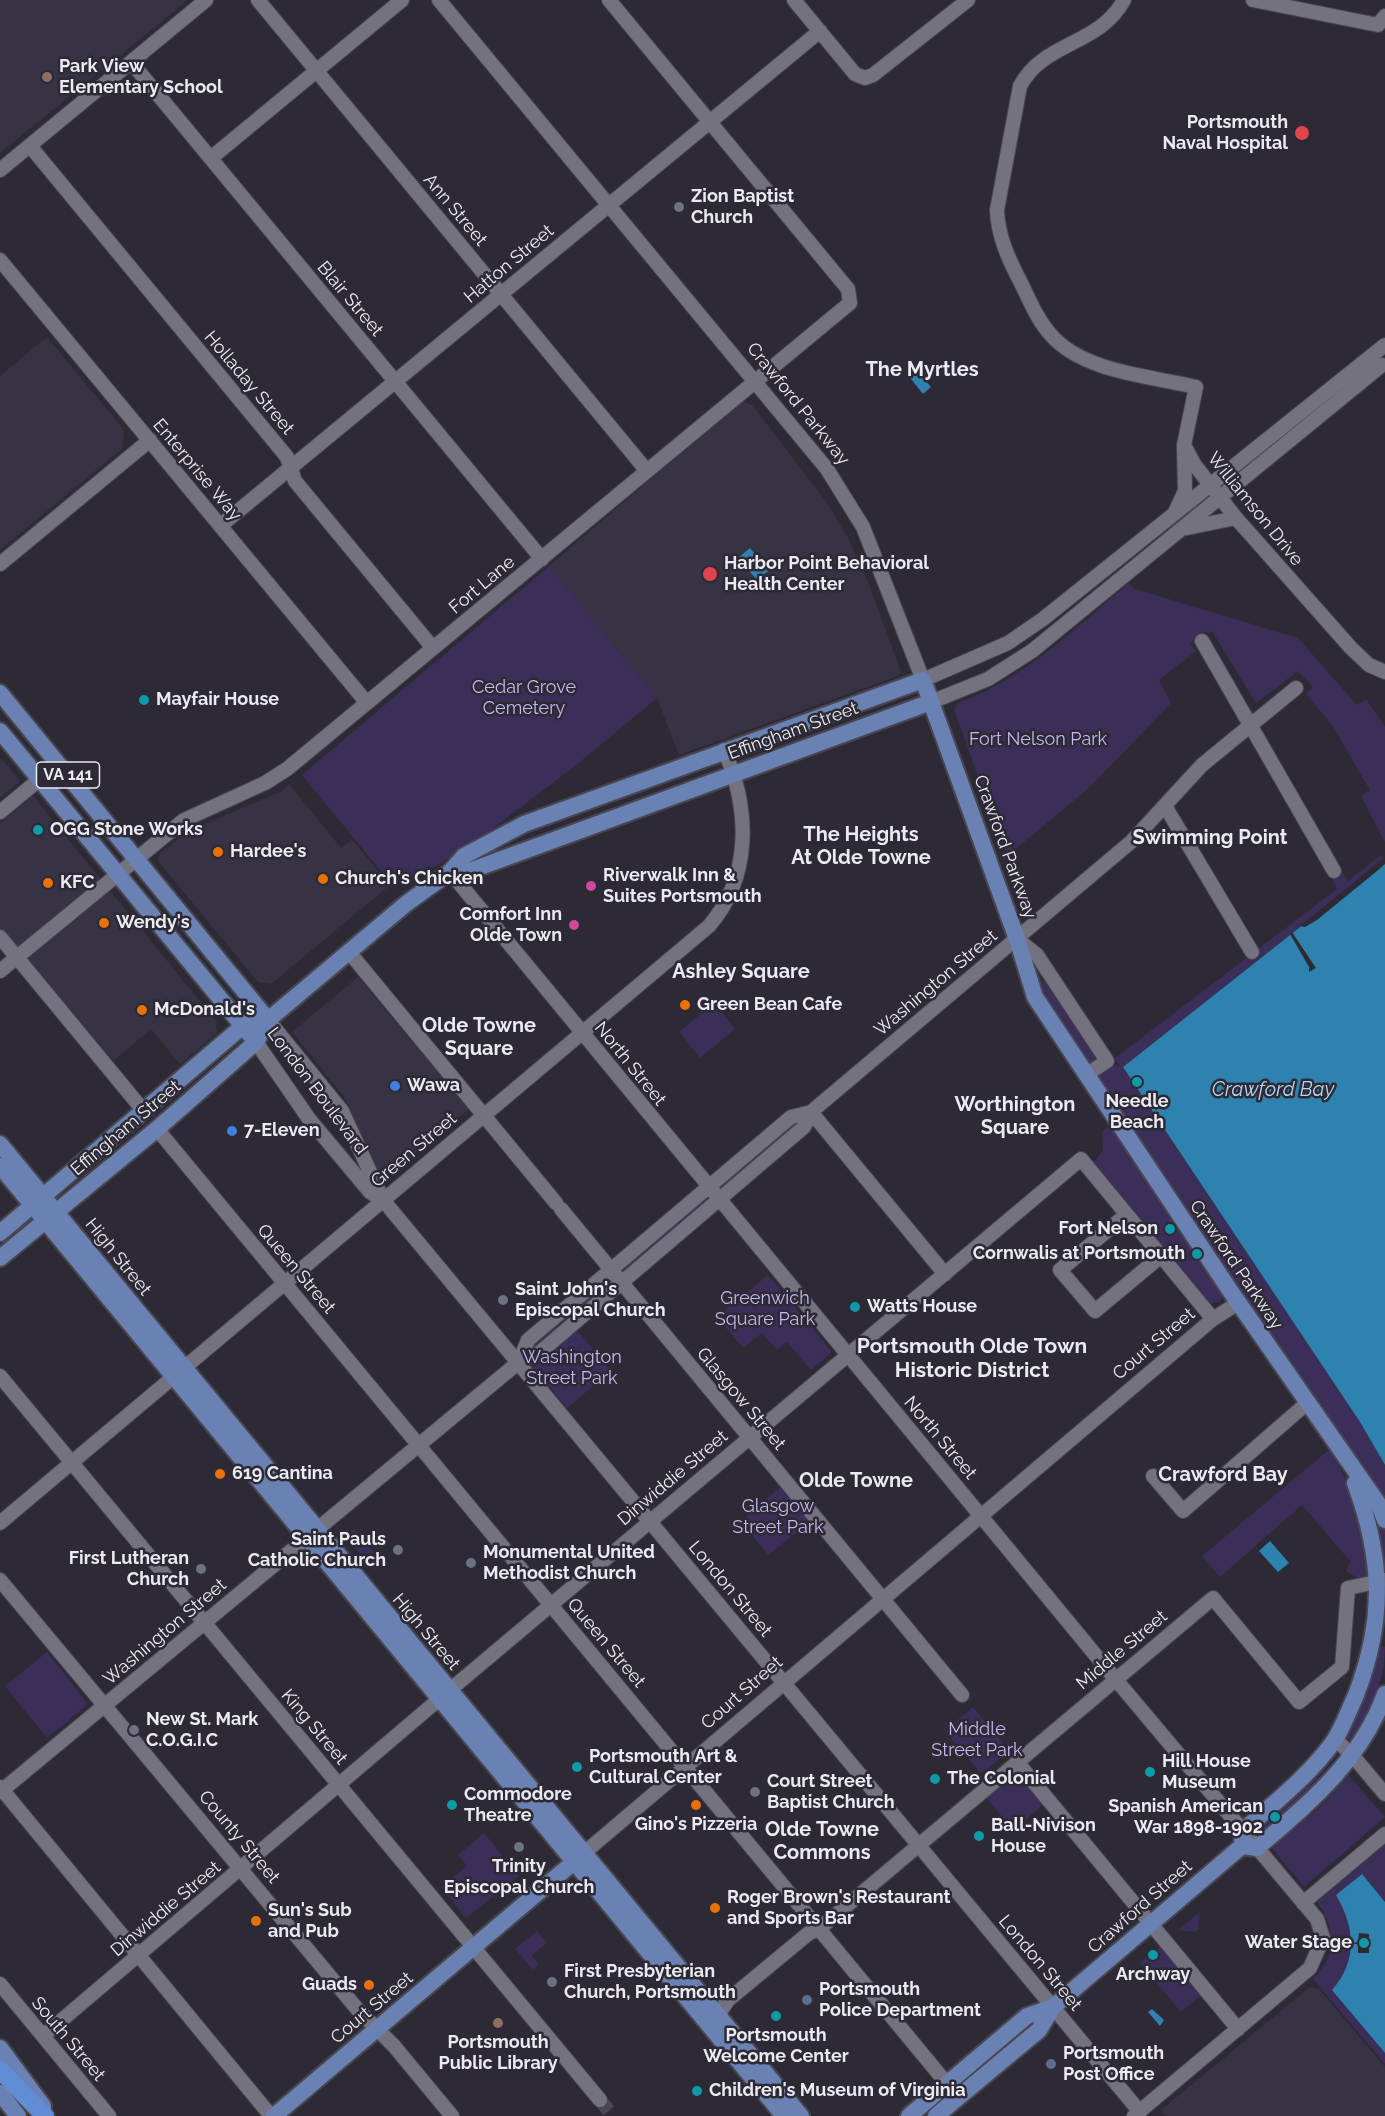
<!DOCTYPE html>
<html>
<head>
<meta charset="utf-8">
<style>
  body { margin:0 }
  canvas { display:block; background:#2d2a35 }
</style>
</head>
<body>
<canvas width="1385" height="2116"></canvas>
<script>
const ctx = document.querySelector('canvas').getContext('2d');
ctx.lineJoin = 'round';
function fill(path, color) { ctx.fillStyle = color; ctx.fill(path, 'evenodd'); }
function trace(path, color, width, dash) { ctx.strokeStyle = color; ctx.lineWidth = width; ctx.lineCap = dash ? 'butt' : 'round'; ctx.setLineDash(dash || []); ctx.stroke(path); }
function label(font, color, halo, rows, align = 'center') {
  ctx.font = font + ' Raleway,sans-serif'; ctx.lineWidth = 5; ctx.setLineDash([]); ctx.textBaseline = 'middle'; ctx.strokeStyle = halo; ctx.fillStyle = color; for (const [text, x, y, turn = 0] of rows) {
    ctx.save(); ctx.translate(x, y); ctx.rotate((+turn || 0) * Math.PI / 180); ctx.textAlign = isNaN(turn) ? turn : align; if (halo) ctx.strokeText(text, 0, 0); ctx.fillText(text, 0, 0); ctx.restore();
  }
}
fill(new Path2D(`
  M0,0h188l-188,153z
  M47,337l77,93 -2,19 -122,101v-174z
  M742,401l10,4 76,99 20,34 20,44 33,90 -3,4 -219,79 -22,-57 -108,-132z
  M0,757l20,24 -20,17z
  M289,784l52,64 11,-8 38,45 -119,99 -13,-2 -100,-121 1,-7 32,-24 91,-39z
  M33,796l183,225 1,12 -37,31 -29,-35 -38,32 -113,-133v-105z
  M358,977l111,132 -82,69 -6,-1 -36,-79 -53,-66z
  M1310,1987l9,2 66,78v49h-219l-5,-6z`), '#373244');
fill(new Path2D(`
  M549,566l108,132 -82,68 -96,73 -59,37 -39,-5 -79,-96z
  M1129,583l6,6 163,49 59,67 9,-6 19,28v115l-24,-46 9,-6 -38,-65 -26,-31 7,-7 -15,-16 -42,32 -44,-72 -4,3 -2,-3 -16,12 6,8 -37,29 12,23 -81,84 -83,69 -53,-146 4,-7c67,-25 117,-74 171,-120z
  M1381,855l4,5 -262,207 237,355 25,44v44l-161,-216 -4,8 -19,3 -109,-140 11,-15 -1,-18 9,-9 -70,-133 -6,-18 16,17 45,71 25,7 -7,-8 223,-170 -7,-14 10,-7 8,13z
  M714,1003l21,26 -35,29 -21,-26z
  M797,1119l3,4 -72,62 -4,-4z
  M701,1201l4,4 -81,68 -3,-4z
  M768,1275l64,77 -21,18 -24,-28 -10,8 -15,-17 -19,15 -26,-31z
  M608,1280l3,3 -76,67 -4,-1 -1,-5z
  M576,1329l35,42 -44,37 -34,-42z
  M1330,1449l27,52 13,76 -9,3 -15,-9 5,-9 -49,-57 -82,72 -18,-21z
  M783,1485l29,35 -44,35 -27,-34z
  M1366,1494l19,33v45l-6,-37z
  M354,1529l28,33 -9,7 -27,-33z
  M1382,1646l3,1c0,32 -14,61 -26,91l-7,3 -7,-4c1,-10 19,-33 23,-46 5,-13 5,-34 14,-45z
  M47,1652l41,52 -41,34 -42,-52z
  M973,1707l37,44 -29,23 -36,-43z
  M1335,1750l2,5 -27,31 -2,9 -42,36h-5l-3,-3z
  M1015,1769l29,35 -31,26 -29,-35z
  M1349,1776l36,41 -81,70 -33,-40 47,-38z
  M484,1833l35,43 -53,42 -25,-31 26,-21 -9,-11z
  M1385,1844v58l-23,-28 -25,21c18,32 21,66 -4,95l52,63v11l-72,-85c25,-25 23,-49 4,-77z
  M1200,1912l-2,17 -3,3 -17,-2z
  M537,1931l10,12 -15,12 7,10 -6,5 -18,-21z
  M1162,1945l41,49 -22,18 -41,-49z`), '#3b2e58');
fill(new Path2D(`
  M915,369l16,18 -8,7 -15,-19z
  M750,548l18,23 -11,9 -19,-22z
  M1385,860v605l-25,-43 -237,-355z
  M1270,1541l19,22 -11,9 -19,-21z
  M1362,1874l23,28v151l-53,-63c26,-29 23,-63 4,-95z
  M1152,2009l12,11 -4,6 -12,-14z`), '#2e82b0');
fill(new Path2D(`
  M1385,857v7l-8,7 -60,49 -12,7 -5,-1z
  M1292,932l24,36 -7,4v-5l-19,-33z
  M1359,1933l10,1v19h-11v-9h-6l6,-2z`), '#2d2a35');
trace(new Path2D(`
  M600,2100l13,16`), '#4a4751', 14, [14, 7]);
const minor = new Path2D(`
  M258,0l389,471
  M439,0l388,469 36,58 60,153 85,-37 35,-24 342,-274
  M794,0l61,74 10,4 8,-3 95,-75
  M1124,0c-25,46 -80,41 -104,86l-23,124c1,27 12,50 24,73 9,18 17,38 30,52 32,37 100,41 145,52l-12,58 10,19 42,54 115,130 18,17 16,7
  M1253,0l125,25 7,-9
  M131,62l411,497
  M30,146l257,311 8,24 138,167
  M211,158l191,-158
  M0,170l206,-170
  M0,260l367,443
  M1176,510l9,-19 -1,-44
  M220,526l600,-495
  M1187,528l49,-10
  M0,564l150,-124
  M1202,641l132,230
  M931,702l57,-23 44,-28 350,-286
  M1165,806l87,146
  M0,812l40,-33
  M450,872l657,797 210,250 6,19 -13,30 -176,148
  M0,937l143,173
  M1017,939l20,16 70,106 -21,14
  M349,952l207,251
  M0,971l184,-151 81,-37 22,-14 563,-466 -2,-14 -239,-289
  M268,1020l74,91 41,89 757,912
  M256,1042l53,77 61,73 11,7
  M811,1112l134,162
  M157,1129l801,968
  M561,1209l401,486
  M1126,1215l-66,55 35,41 66,-55
  M519,1362l9,-22 263,-223 20,-5
  M0,1376l600,724
  M1153,1476l30,35 123,-107
  M0,1523l709,-597c43,-50 41,-117 15,-176
  M0,1580l358,430 36,36 58,70
  M1335,1739l17,16 33,39
  M1017,1762l221,267
  M0,1787l271,329
  M0,1792l519,-430 20,-9 265,-226 7,-15 321,-271 70,-76 94,-77
  M584,1853l629,-534 25,-16
  M1303,1903l82,-69
  M0,1984l109,132
  M718,2015l10,-15 81,-67 10,-4 394,-331 86,104 43,-35 6,-79 37,-8
  M43,2036l414,-352 624,-525 132,160`);
const major = new Path2D(`
  M0,693l268,327
  M0,731l256,311
  M450,872l22,-2 459,-168
  M0,1144l801,972
  M0,1166l784,950
  M0,1233l243,-207 9,-3
  M0,1258l157,-129 99,-87 12,-22 139,-117 43,-31 14,-16 60,-32 399,-144 94,259 18,58 196,295 148,213 6,15
  M1242,1846l15,2c52,-45 104,-87 128,-154
  M0,2048l43,58
  M0,2093l18,23
  M274,2116l307,-260
  M909,2116l118,-100 26,-9
  M936,2116l103,-86 14,-23 189,-161 1,-15c32,-29 66,-55 91,-90 9,-14 15,-31 22,-46 29,-76 27,-136 -1,-212`);
const highway = new Path2D(`
  M0,2070l45,46`);
trace(minor, '#484650', 16);
trace(major, '#484650', 20);
trace(highway, '#484650', 21);
trace(minor, '#75727f', 14);
trace(major, '#6982b3', 16);
trace(highway, '#618dd6', 18);
for (const [x, y, r, color] of [
  [47,77,6,"#8d6e63"],
  [1302,133,8,"#e0444e"],
  [679,207,6,"#6b7280"],
  [710,574,8,"#e0444e"],
  [144,700,6,"#0f9aa8"],
  [38,830,6,"#0f9aa8"],
  [218,852,6,"#e8710a"],
  [323,879,6,"#e8710a"],
  [48,883,6,"#e8710a"],
  [591,886,6,"#d1479c"],
  [104,923,6,"#e8710a"],
  [574,925,6,"#d1479c"],
  [685,1005,6,"#e8710a"],
  [142,1010,6,"#e8710a"],
  [1137,1082,6,"#0f9aa8"],
  [395,1086,6,"#3f7fe0"],
  [232,1131,6,"#3f7fe0"],
  [1170,1229,6,"#0f9aa8"],
  [1197,1254,6,"#0f9aa8"],
  [503,1300,6,"#6b7280"],
  [855,1307,6,"#0f9aa8"],
  [220,1474,6,"#e8710a"],
  [398,1550,6,"#6b7280"],
  [471,1563,6,"#6b7280"],
  [201,1569,6,"#6b7280"],
  [134,1730,6,"#6b7280"],
  [577,1767,6,"#0f9aa8"],
  [1150,1772,6,"#0f9aa8"],
  [935,1779,6,"#0f9aa8"],
  [755,1792,6,"#6b7280"],
  [452,1805,6,"#0f9aa8"],
  [696,1805,6,"#e8710a"],
  [1275,1817,6,"#0f9aa8"],
  [979,1836,6,"#0f9aa8"],
  [519,1847,6,"#6b7280"],
  [715,1908,6,"#e8710a"],
  [256,1921,6,"#e8710a"],
  [1364,1943,6,"#0f9aa8"],
  [1153,1955,6,"#0f9aa8"],
  [552,1982,6,"#6b7280"],
  [369,1985,6,"#e8710a"],
  [807,2000,6,"#5c6f8a"],
  [776,2016,6,"#0f9aa8"],
  [498,2023,6,"#8d6e63"],
  [1051,2064,6,"#5c6f8a"],
  [697,2091,6,"#0f9aa8"]
]) { const dot = new Path2D(); dot.arc(x, y, r, 0, 2 * Math.PI); ctx.fillStyle = color; ctx.fill(dot); trace(dot, '#2d2a35', 2); }
for (const [x, y, w] of [
  [68,775,63]
]) { const box = new Path2D(); box.roundRect(x - w / 2, y - 13, w, 26, 4.5); ctx.fillStyle = '#2d2a35'; ctx.fill(box); trace(box, '#ebe9f1', 1.5); }
label('bold 16px', '#ebe9f1', null, [
  ["VA 141",68,775]
]);
label('bold 18px', '#ebe9f1', '#2d2a35', [
  ["Park View",59,67],
  ["Elementary School",59,88],
  ["Portsmouth",1288,123,"right"],
  ["Naval Hospital",1288,144,"right"],
  ["Zion Baptist",691,197],
  ["Church",691,218],
  ["Harbor Point Behavioral",724,564],
  ["Health Center",724,585],
  ["Mayfair House",156,700],
  ["OGG Stone Works",50,830],
  ["Hardee's",230,852],
  ["Riverwalk Inn &",603,876],
  ["Suites Portsmouth",603,897],
  ["Church's Chicken",335,879],
  ["KFC",60,883],
  ["Comfort Inn",562,915,"right"],
  ["Olde Town",562,936,"right"],
  ["Wendy's",116,923],
  ["Green Bean Cafe",697,1005],
  ["McDonald's",154,1010],
  ["Wawa",407,1086],
  ["Needle",1137,1102,"center"],
  ["Beach",1137,1123,"center"],
  ["7-Eleven",244,1131],
  ["Fort Nelson",1158,1229,"right"],
  ["Cornwalis at Portsmouth",1185,1254,"right"],
  ["Saint John's",515,1290],
  ["Episcopal Church",515,1311],
  ["Watts House",867,1307],
  ["619 Cantina",232,1474],
  ["Saint Pauls",386,1540,"right"],
  ["Catholic Church",386,1561,"right"],
  ["Monumental United",483,1553],
  ["Methodist Church",483,1574],
  ["First Lutheran",189,1559,"right"],
  ["Church",189,1580,"right"],
  ["New St. Mark",146,1720],
  ["C.O.G.I.C",146,1741],
  ["Portsmouth Art &",589,1757],
  ["Cultural Center",589,1778],
  ["Hill House",1162,1762],
  ["Museum",1162,1783],
  ["The Colonial",947,1779],
  ["Court Street",767,1782],
  ["Baptist Church",767,1803],
  ["Commodore",464,1795],
  ["Theatre",464,1816],
  ["Spanish American",1263,1807,"right"],
  ["War 1898-1902",1263,1828,"right"],
  ["Gino's Pizzeria",696,1825,"center"],
  ["Ball-Nivison",991,1826],
  ["House",991,1847],
  ["Trinity",519,1867,"center"],
  ["Episcopal Church",519,1888,"center"],
  ["Roger Brown's Restaurant",727,1898],
  ["and Sports Bar",727,1919],
  ["Sun's Sub",268,1911],
  ["and Pub",268,1932],
  ["Water Stage",1352,1943,"right"],
  ["First Presbyterian",564,1972],
  ["Church, Portsmouth",564,1993],
  ["Archway",1153,1975,"center"],
  ["Guads",357,1985,"right"],
  ["Portsmouth",819,1990],
  ["Police Department",819,2011],
  ["Portsmouth",776,2036,"center"],
  ["Welcome Center",776,2057,"center"],
  ["Portsmouth",498,2043,"center"],
  ["Public Library",498,2064,"center"],
  ["Portsmouth",1063,2054],
  ["Post Office",1063,2075],
  ["Children's Museum of Virginia",709,2091]
], 'left');
label('18px', '#ebe9f1', '#2d2a35', [
  ["Ann Street",455,210,50],
  ["Hatton Street",509,264,-40],
  ["Blair Street",350,299,50],
  ["Holladay Street",249,383,50],
  ["Crawford Parkway",798,404,51],
  ["Enterprise Way",197,470,50],
  ["Williamson Drive",1255,509,51],
  ["Fort Lane",482,585,-40],
  ["Effingham Street",793,731,-20],
  ["Crawford Parkway",1005,847,70],
  ["Washington Street",936,983,-40],
  ["North Street",630,1064,51],
  ["London Boulevard",317,1091,53],
  ["Effingham Street",126,1128,-40],
  ["Green Street",414,1150,-40],
  ["High Street",118,1257,51],
  ["Crawford Parkway",1236,1265,56],
  ["Queen Street",296,1269,50],
  ["Court Street",1154,1344,-40],
  ["Glasgow Street",741,1399,50],
  ["North Street",940,1438,50],
  ["Dinwiddie Street",673,1478,-40],
  ["London Street",730,1589,50],
  ["Washington Street",165,1632,-40],
  ["High Street",426,1632,50],
  ["Queen Street",606,1643,50],
  ["Middle Street",1122,1650,-40],
  ["Court Street",742,1693,-41],
  ["King Street",314,1727,50],
  ["County Street",239,1837,50],
  ["Crawford Street",1140,1907,-41],
  ["Dinwiddie Street",166,1909,-40],
  ["London Street",1040,1963,50],
  ["Court Street",372,2008,-40],
  ["South Street",68,2039,50]
]);
label('18px', '#c6b7f0', '#2d2a35', [
  ["Cedar Grove",524,688],
  ["Cemetery",524,709],
  ["Fort Nelson Park",1038,740],
  ["Greenwich",765,1299],
  ["Square Park",765,1320],
  ["Washington",572,1358],
  ["Street Park",572,1379],
  ["Glasgow",778,1507],
  ["Street Park",778,1528],
  ["Middle",977,1730],
  ["Street Park",977,1751]
]);
label('bold 20px', '#ebe9f1', '#2d2a35', [
  ["The Myrtles",922,370],
  ["The Heights",861,835],
  ["At Olde Towne",861,858],
  ["Swimming Point",1210,838],
  ["Ashley Square",741,972],
  ["Olde Towne",479,1026],
  ["Square",479,1049],
  ["Worthington",1015,1105],
  ["Square",1015,1128],
  ["Crawford Bay",1223,1475],
  ["Olde Towne",856,1481],
  ["Olde Towne",822,1830],
  ["Commons",822,1853]
]);
label('italic 20px', '#b0d7f1', '#2d2a35', [
  ["Crawford Bay",1273,1090]
]);
label('bold 21px', '#ebe9f1', '#2d2a35', [
  ["Portsmouth Olde Town",972,1347],
  ["Historic District",972,1371]
]);
</script>
</body>
</html>
